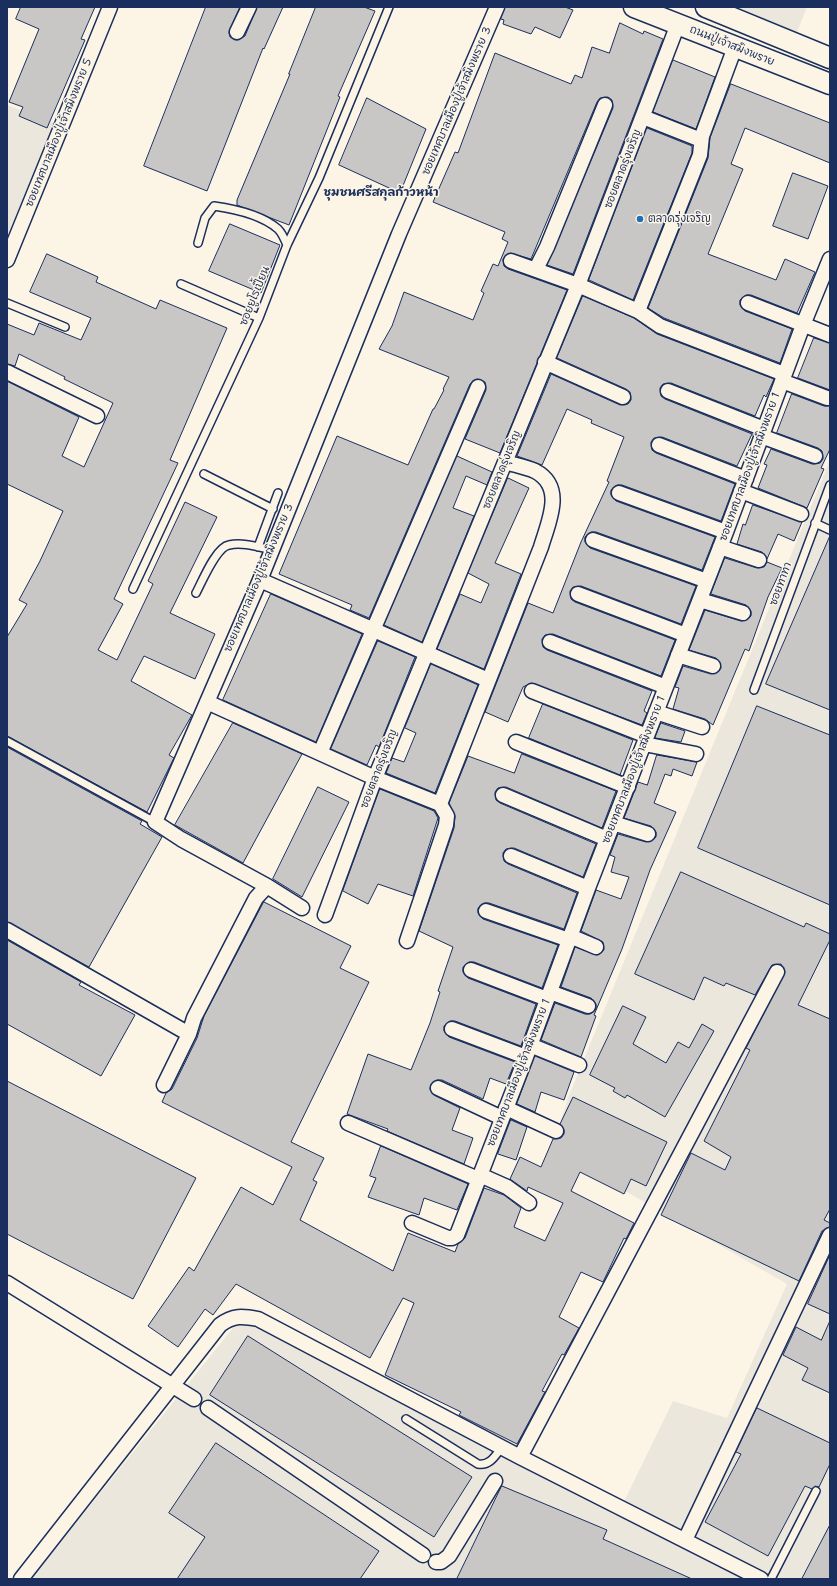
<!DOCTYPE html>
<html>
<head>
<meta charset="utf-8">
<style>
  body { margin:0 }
  #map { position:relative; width:837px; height:1586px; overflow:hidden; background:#fcf5e5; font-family:"Shantell Sans",sans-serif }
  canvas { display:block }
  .frame { position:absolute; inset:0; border:8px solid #1b2f5e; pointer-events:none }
</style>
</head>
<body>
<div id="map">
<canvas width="837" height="1586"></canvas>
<div class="frame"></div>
</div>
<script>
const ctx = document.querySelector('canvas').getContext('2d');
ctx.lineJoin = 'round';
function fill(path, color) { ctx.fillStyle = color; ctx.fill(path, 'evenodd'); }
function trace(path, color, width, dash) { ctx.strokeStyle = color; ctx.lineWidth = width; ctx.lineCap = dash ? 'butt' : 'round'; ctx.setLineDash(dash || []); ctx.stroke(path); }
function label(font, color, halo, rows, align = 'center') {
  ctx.font = font + ' "Shantell Sans","Playpen Sans Thai",sans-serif'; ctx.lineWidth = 3; ctx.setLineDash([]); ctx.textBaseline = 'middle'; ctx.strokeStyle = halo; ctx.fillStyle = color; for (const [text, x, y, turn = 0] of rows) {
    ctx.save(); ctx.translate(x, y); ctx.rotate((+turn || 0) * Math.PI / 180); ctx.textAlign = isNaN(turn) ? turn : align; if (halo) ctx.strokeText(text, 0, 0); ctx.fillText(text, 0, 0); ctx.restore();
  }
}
fill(new Path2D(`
  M736,7h71l-10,25z
  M7,105l50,19 -50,124z
  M830,460v1119h-799l210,-261 376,198 56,-115 54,17 60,-134 -235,-135 16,-51z`), '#ece7dc');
const building = new Path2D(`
  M21,7h74l-14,32 4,1 -38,88 -28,-12 4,-9 -14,-5 30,-73 -23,-10z
  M206,7h34l-11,25 1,5 7,3 8,-4 12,-29h26l-19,42 -1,-1 -56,143 -63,-25z
  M316,7h48l11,4 -37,85 2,1 -51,128 -52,-20v-5l53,-126h-1z
  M505,7h60l8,3 -13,28 -25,-11 -4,7 -28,-10 1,-4 -3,-1z
  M620,23l23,11 1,-3 19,8 -90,235 -26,-9 66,-157 -1,-8 -4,-3 -8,1 -3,4 -66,157 -21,-6 -7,6 1,7 4,3 59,21 -67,163 -35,-14 21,-49 -1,-8 -8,-3 -7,5 -101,234 -19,-8 2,-5 -73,-31 58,-138 71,29 25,-56h1l10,-19 -1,-1 6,-12 -70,-28 13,-23 12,-34 69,28 11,-27 -3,-2 12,-27 5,2 10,-24 -6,-3 3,-7 -72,-30 22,-50 3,1 37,-100 76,31 4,-9 7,3 10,-31 17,6z
  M673,60l42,17 -19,52 -43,-17z
  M731,84l99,39v40l-85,-35 -14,36 12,5 -35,85 68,26 9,-21 30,13 -18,41 -46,-18h-5l-6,5v5l5,6 47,18 -12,34 -116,-45 -16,-10 60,-150 2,-20z
  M367,98l59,31 -26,64 -61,-28z
  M647,128l45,18v7l-59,147 -44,-20z
  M793,173l35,13 -20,53 -35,-13z
  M230,224l50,21 -19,48 -52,-22z
  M47,254l51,23 -2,5 60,27 4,-9 67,28 -57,132 8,3 -64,136 9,5 -25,46 19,10 36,-76 -5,-3 37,-79 32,15 -47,96 45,21 -20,45 -51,-23 -13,25 61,34 -23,40 5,3 -27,54 -140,-76v-99l20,-33 -8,-4 21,-39 23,-50 -56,-27v-103l72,36 -17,39 22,11 29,-64 -49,-24 1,-2 -46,-23 -4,12 -8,-2v-40l27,11 5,-12 42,17 10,-22 -61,-26z
  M583,296l51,22 23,16 117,45 -8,18 -2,-2 -9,21 -84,-33 -8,1 -3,4 1,8 4,3 87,35 -15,32 -75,-29 -8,1 -3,4 1,8 4,3 79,31 -14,37 -99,-36h-5l-6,5v5l5,6 99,36 -13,33 -106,-38h-5l-6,5v5l5,6 106,38 -15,38 -100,-38 -8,1 -3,4 1,8 4,3 100,38 -14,36 -108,-42 -8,1 -3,4 1,8 4,3 105,41 -8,20 3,2 -5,12 -111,-42 -8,4 -15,35 -23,-10 43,-109 25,10 28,-71 28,-60 -2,-1 17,-44 -33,-14 1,-3 -25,-11 -25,56 -25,-9 34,-82 69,31 8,-1 3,-4 -1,-8 -4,-3 -69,-31z
  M814,338l16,5v47l-32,-12z
  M792,394l32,12h6v43l-9,19 3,1 -17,39 -49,-20 9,-23 -3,-1 7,-15 41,15 8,-1 3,-4 -1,-8 -4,-3 -41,-15z
  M457,456l35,16 -5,13 -21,-9 -13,32 21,8 -52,126 -38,-17z
  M508,478l21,10 -34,75 26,11 -37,95 -47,-20 23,-55 21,9 8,-19 -21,-11z
  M753,505l49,17 -8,19 -16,-7 -11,25 -5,-7 -25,-8 6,-20 2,1z
  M830,536v174l-64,-26z
  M725,558l32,10 7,-1 3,-5 15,6 -14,29 -19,54 -4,-2 -32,76 -8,-6 -32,-10 6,-21 -4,-1 8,-21 28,8 7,-2 3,-4 -2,-7 -3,-3 -27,-8 16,-40 36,11 7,-2 3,-3v-5l-5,-6 -35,-11z
  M271,594l91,40 -46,108 -93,-42z
  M378,641l37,16 -36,90 -3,-2 -9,20 -36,-16z
  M431,664l47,21 -43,108 -49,-20 6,-15 12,4 12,-29 -11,-5z
  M543,704l90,36 -13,35 2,1 -93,-38z
  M757,706l73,29v170l-132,-57z
  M233,723l69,31 -59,109 -68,-38z
  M661,723l24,8 -4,11 -26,-4z
  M7,747l135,74 -2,3 22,13 -73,130 -82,-45z
  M522,754l94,37 -14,37 -96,-41 -8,1 -3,4 1,8 4,3 96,41 -13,33 -69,-29 -8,1 -3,4 1,8 4,3 69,29 -13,36 -75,-26h-5l-6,5v5l5,6 75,26 -16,43 -68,-26h-5l-6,5v5l5,6 68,26 -15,42 -66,-25h-5l-6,5v5l5,6 66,25 -9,22 -16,-6 -7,21 -41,-19h-5l-6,4 -1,5 4,6 26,13 -8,22 21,8 -9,26 -77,-33 1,-2 -41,-15 21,-60 43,16 19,-47 10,-31 -2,-1 15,-44 -34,-16 35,-103 1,-12 -6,-13 19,-47 46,17z
  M657,755l40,7 -5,14 -19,-7 -2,7 -6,-2 -11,29 22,9 -26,58 -28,79 -28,66 2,1 -15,41 -40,-17 14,-37 30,11h5l6,-5v-5l-5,-6 -30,-11 14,-40 22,8 7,-5 -1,-8 -22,-11 15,-41 25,9 8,-22 -18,-5 4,-15 -5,-2 8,-21 28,8 7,-2 3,-3v-5l-5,-6 -27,-8 14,-36 9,3z
  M318,787l31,15 -47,95 -29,-18z
  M380,789l54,22 4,7 -25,78 -35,-12 -10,20 -25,-13z
  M681,872l123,55 2,-4 24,11v6l-32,65 32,14v190l-6,11 6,3v4l-8,4 -23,50 -138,-66 30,-62 34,17 6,-13 -27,-16 46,-91 -4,-2 39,-76 -4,-8 -9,1 -17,30 -29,-12 -2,3 -20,-9 -10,23 -59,-26z
  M264,902l87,44 -11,22 29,14 -78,160 33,16 -11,22 4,2 -17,38 93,51 15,-38 47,19 3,-8 7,-6 19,-50 20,7 17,13 -7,19 31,14 18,-38 -35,-16 -1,4 -17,-12 10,-22 21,10 12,-28 8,-1 3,-4v-4l-4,-6 13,-27 94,45 -21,44 -15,-7 -7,15 -44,-22 -9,19 63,32 -8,16 -2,-1 -21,44 -22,-10 -22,45 20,11 -15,27 -2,-1 -20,37 3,1 -28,52 -58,-29 2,-3 -76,-37 29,-72 -11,-5 -33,60 -134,-74 -23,31 -8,-6 -27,38 -30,-21 41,-59 5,4 47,-84 32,18 19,-38 -130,-65 4,-9 6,-4 25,-51 7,-22z
  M7,940l74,42 -2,3 56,30 -34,61 -94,-52z
  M623,1006l23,11 -13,27 33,19 12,-21 11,6 13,-24 12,7 -49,86 -38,-22 -2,3 -12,-7 2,-3 -25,-13z
  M535,1056l39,16 -10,28 -23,-8 -6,20 -18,-8z
  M7,1081l189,97 -63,121 -126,-65z
  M511,1120l16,7 -11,33 -18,-6z
  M381,1146l87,38 -11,26 -33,-12 -5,17 -51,-18 8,-19 -6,-2z
  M830,1255v59l-22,-10z
  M830,1321v72l-28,-13 6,-12 -25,-13 13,-28 25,13z
  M248,1336l224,141 -38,60 -224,-142z
  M757,1408l73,35v21l-11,23 -4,-1 -3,3 -7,-3 -37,70 -63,-34 36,-68 -5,-2z
  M216,1443l163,108 -19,28h-183l28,-42 -36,-24z
  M502,1486l105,44 -4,9 89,40h-235z
  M830,1525v54h-28z`);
fill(building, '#c8c7c6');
trace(building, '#1b2f5e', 1);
const lane = new Path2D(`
  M198,243l7,-25 9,-12c21,3 48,9 64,23 4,4 7,11 9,16
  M181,284l78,34
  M7,303l58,24
  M204,474l69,35
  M815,523l15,7
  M258,547l20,-54
  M133,589l126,-271 28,-73 32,-67 70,-171
  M196,593c6,-11 20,-46 33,-48 14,-3 29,2 43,5
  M754,690l76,-205
  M7,741l148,81
  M406,1419l72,45c12,2 17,-8 24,-17
  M771,1579l45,-88`);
const street = new Path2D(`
  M237,32l12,-25
  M643,117l58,23
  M7,260l103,-253
  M511,261l67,24 60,26 22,15 124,48
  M536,269l11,-22 58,-142
  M748,303l82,32
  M638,311l62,-156 2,-19 33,-89
  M545,362l78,35
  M7,372l90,44
  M782,381l45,17
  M668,391l96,38
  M761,436l54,20
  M659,445l87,34
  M741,491l60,23
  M619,493l107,39
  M593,540l114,41
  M720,547l39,13
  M260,580l228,100
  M578,594l108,41
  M700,600l43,13
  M550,642l116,45
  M678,655l35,11
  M532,691l115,45
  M207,702l168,76 65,26 7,12 -1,9 -39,116
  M656,712l46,15
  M516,742l112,45
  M644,744l52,10
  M320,753l158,-366
  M503,795l104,44
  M440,804l101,-257c7,-24 25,-60 -6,-76 -9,-4 -20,-6 -30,-9
  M613,823l35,11
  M511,856l77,32
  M267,886l35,22
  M486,911l83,29
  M325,915l50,-137 203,-493 100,-261
  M7,930l182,104
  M570,936l26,11
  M471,970l76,29
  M550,992l38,14
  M452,1029l74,28
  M530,1045l49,20
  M164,1085l25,-51 5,-16 62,-120 11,-12 -86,-47 -26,-17 105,-242 139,-346 98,-227
  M438,1088l64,30
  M506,1108l50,23
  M348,1123l130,56
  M480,1175l27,12 22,16
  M412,1223l36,15h4l5,-3 69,-178 62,-169 138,-356 77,-207 27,-66
  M7,1283l187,116
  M208,1408l215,147
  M520,1457l257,-485
  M685,1540l145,-305
  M436,1562h5l8,-6 46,-75
  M21,1579l199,-254c13,-10 23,-9 38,-6l262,138 241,122`);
const secondary = new Path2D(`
  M634,7l196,77
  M706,7l124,51`);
trace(lane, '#1b2f5e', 10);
trace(street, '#1b2f5e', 17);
trace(secondary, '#1b2f5e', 23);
trace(lane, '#fcf5e5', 7);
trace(street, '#fcf5e5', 14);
trace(secondary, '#fcf5e5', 20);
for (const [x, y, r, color] of [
  [640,219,4,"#1f6fb2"]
]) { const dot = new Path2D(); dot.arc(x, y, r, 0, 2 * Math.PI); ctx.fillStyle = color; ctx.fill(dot); trace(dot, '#fcf5e5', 1.5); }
label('11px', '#1b2f5e', '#fcf5e5', [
  ["ถนนปู่เจ้าสมิงพราย",732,46,22],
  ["ซอยเทศบาลเมืองปู่เจ้าสมิงพราย 3",457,101,-67],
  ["ซอยเทศบาลเมืองปู่เจ้าสมิงพราย 5",59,133,-68],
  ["ซอยตลาดรุ่งเจริญ",623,169,-69],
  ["ซอยยูโรเปี้ยน",255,296,-68],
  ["ซอยเทศบาลเมืองปู่เจ้าสมิงพราย 1",750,467,-70],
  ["ซอยตลาดรุ่งเจริญ",502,470,-68],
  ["ซอยเทศบาลเมืองปู่เจ้าสมิงพราย 3",259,578,-67],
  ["ซอยทาทา",781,584,-70],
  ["ซอยตลาดรุ่งเจริญ",379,769,-69],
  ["ซอยเทศบาลเมืองปู่เจ้าสมิงพราย 1",634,770,-69],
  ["ซอยเทศบาลเมืองปู่เจ้าสมิงพราย 1",519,1073,-69]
]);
label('11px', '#1b2f5e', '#fcf5e5', [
  ["ตลาดรุ่งเจริญ",648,219]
], 'left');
label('bold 12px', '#1b2f5e', '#fcf5e5', [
  ["ชุมชนศรีสกุลก้าวหน้า",381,193]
]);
</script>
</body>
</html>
